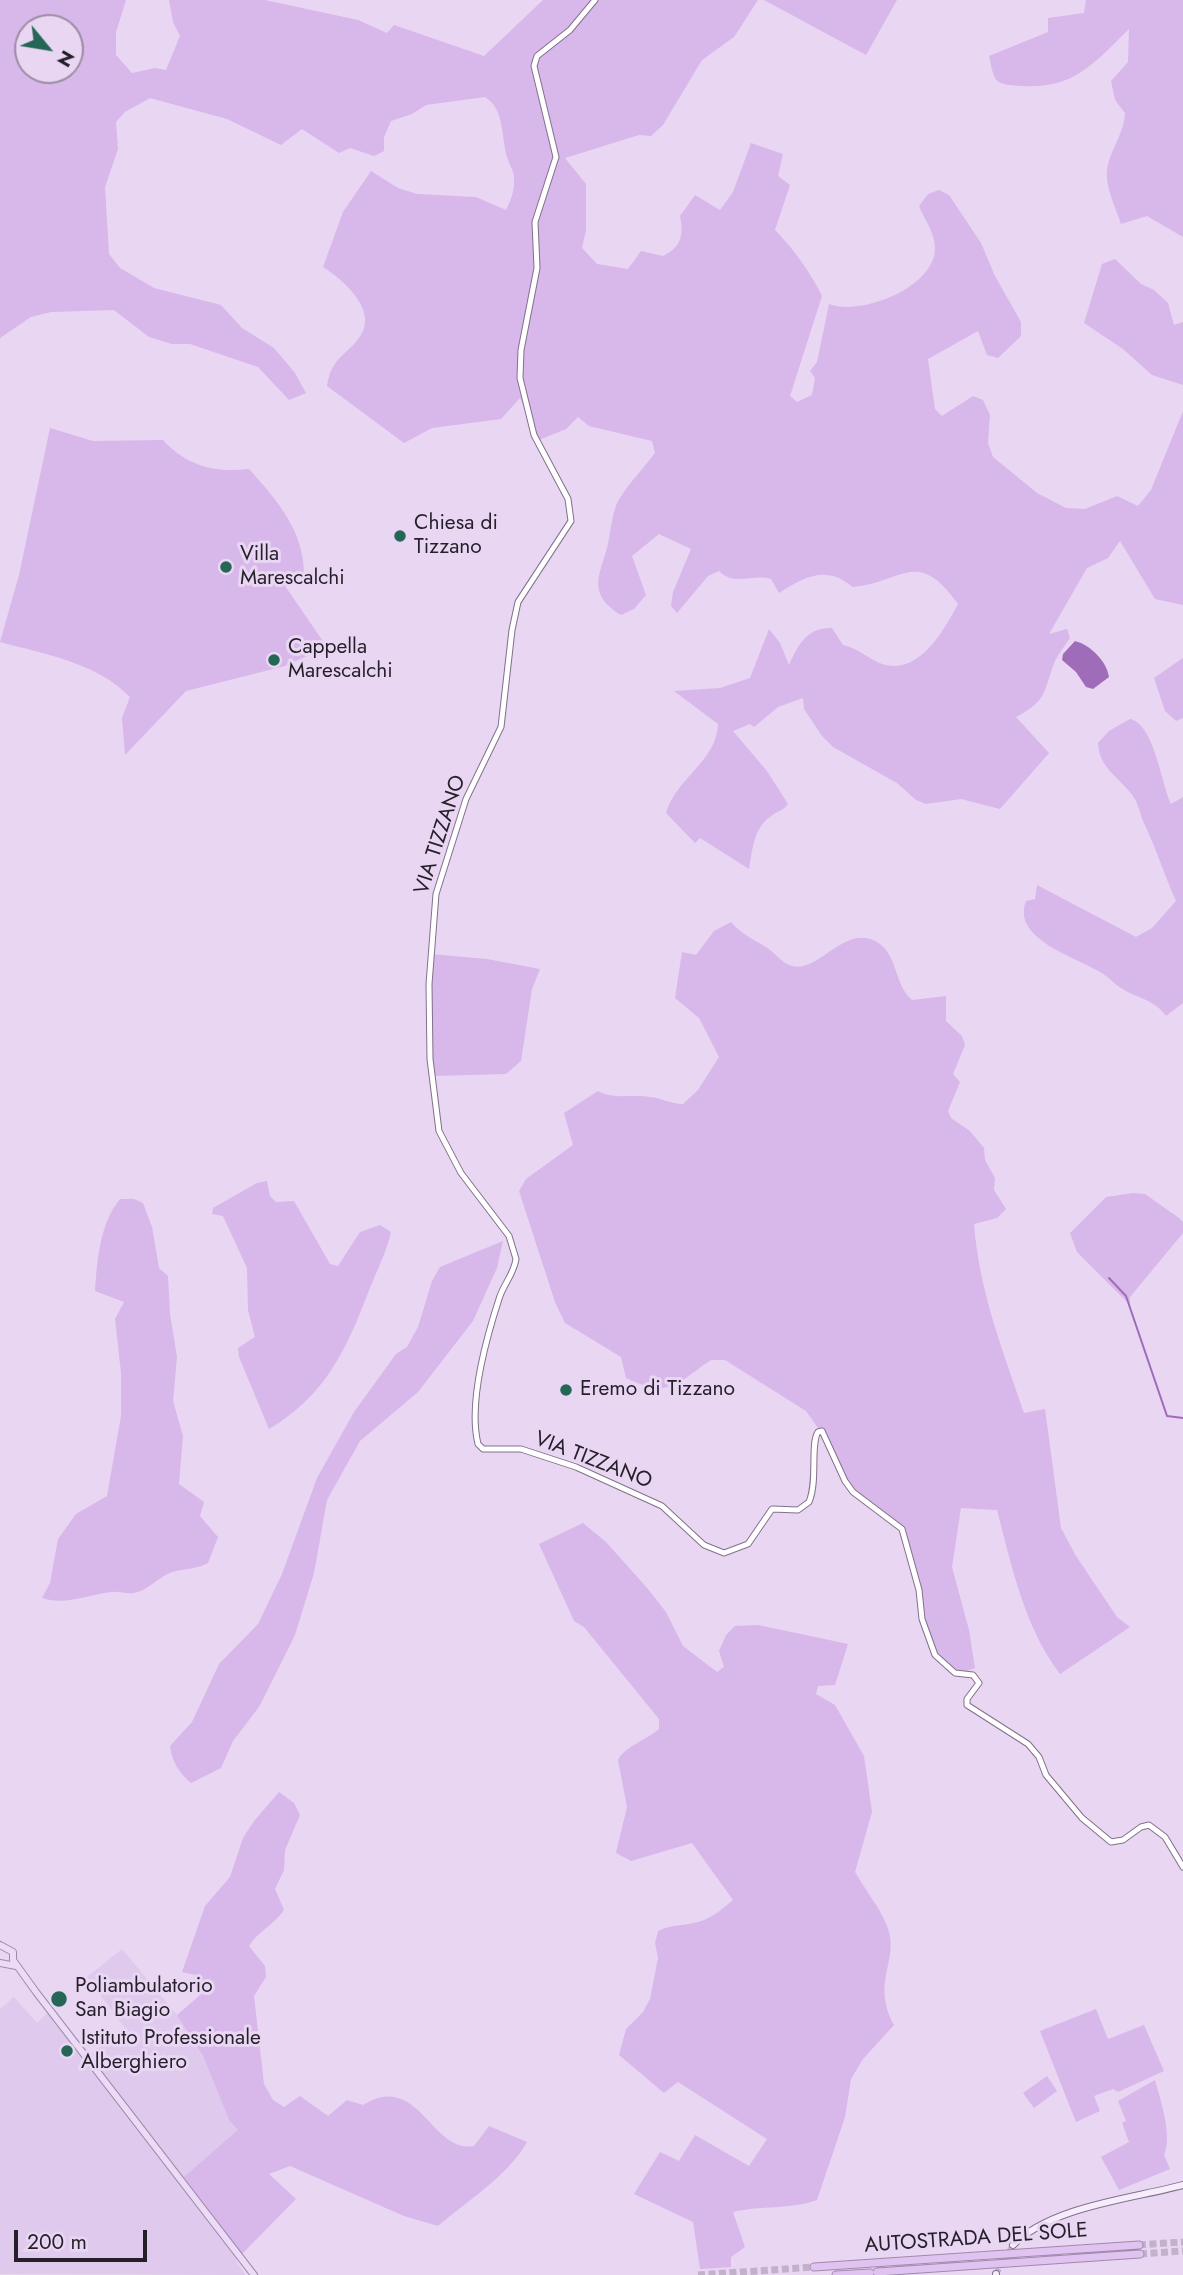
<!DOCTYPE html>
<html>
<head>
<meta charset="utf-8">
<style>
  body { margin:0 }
  #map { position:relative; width:1183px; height:2275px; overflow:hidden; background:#e9d6f3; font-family:Jost,sans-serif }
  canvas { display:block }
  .north { position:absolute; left:14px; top:14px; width:70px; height:70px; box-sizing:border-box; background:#e9d6f3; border:2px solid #9b8da2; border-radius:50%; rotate:120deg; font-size:19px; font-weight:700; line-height:28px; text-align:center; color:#251f29 }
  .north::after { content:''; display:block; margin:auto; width:24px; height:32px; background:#246757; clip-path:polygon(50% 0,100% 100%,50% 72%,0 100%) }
  .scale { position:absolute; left:14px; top:2230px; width:133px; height:32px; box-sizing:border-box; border:4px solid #251f29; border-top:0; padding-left:9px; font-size:21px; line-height:24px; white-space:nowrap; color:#251f29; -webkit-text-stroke:5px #e9d6f3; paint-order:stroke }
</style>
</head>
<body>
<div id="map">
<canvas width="1183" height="2275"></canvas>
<div class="north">N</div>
<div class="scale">200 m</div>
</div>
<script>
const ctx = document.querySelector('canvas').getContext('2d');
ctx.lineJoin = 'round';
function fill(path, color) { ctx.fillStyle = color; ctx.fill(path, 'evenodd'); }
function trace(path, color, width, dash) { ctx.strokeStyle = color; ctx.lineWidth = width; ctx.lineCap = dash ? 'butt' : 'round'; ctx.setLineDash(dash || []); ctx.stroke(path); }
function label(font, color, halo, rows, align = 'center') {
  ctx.font = font + ' Jost,sans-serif'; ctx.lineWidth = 6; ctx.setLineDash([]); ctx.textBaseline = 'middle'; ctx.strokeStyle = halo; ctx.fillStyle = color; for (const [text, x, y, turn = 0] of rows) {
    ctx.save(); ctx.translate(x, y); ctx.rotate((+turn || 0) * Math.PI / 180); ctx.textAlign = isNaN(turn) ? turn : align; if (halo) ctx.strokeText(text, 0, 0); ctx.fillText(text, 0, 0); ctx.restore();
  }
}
fill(new Path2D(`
  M122,1949l55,66 26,41 26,64 9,10 -40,67 44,57 -6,7 9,14 -245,-1v-265l14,-12 23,26 15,-14 39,45 34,-26 -38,-51z`), '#dfc9ec');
fill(new Path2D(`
  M0,0h126l-10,32v23l16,18 23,-5 11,2 14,-34 -7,-14 -4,-22h96l93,20 29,13 7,-8 90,31 59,-56h215l-24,37 -32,23 -39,65 -12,11 -12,-1 -74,23 21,26v46l-4,18 15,16 31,5 13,-18 22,5c18,-9 21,-20 17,-40l15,-21 25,15 13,-18 18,-49 32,11 -5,22 12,9 -15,45c17,17 36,43 47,66l-32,100 7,6 15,-7 3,-17 -5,-7 7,-9 12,-58c31,12 102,-15 106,-53 1,-17 -10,-30 -16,-45l9,-12 11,-4 10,5 32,48 14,33 26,46v14l-23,22 -11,-3 -9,-24 -50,28 7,50 7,7 31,-20 10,4 7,15 -2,28 5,14 44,36 29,15 19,1 32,-13 21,10 13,-16 32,-79v194l-28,-6 -35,-58 -12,17 -21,10 -38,66 18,-5 3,9c-5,7 -11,15 -15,23 -12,31 -7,39 -39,56l33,36 -49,56 -39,-10 -35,5 -10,-4 -19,-17 -64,-36 -11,-11 -18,-27 -1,-11 -25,9 -24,20 -4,-3 -17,7 34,40 21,33c-6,8 -11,7 -18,13 -16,10 -18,35 -21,52l-49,-31 -5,5 -29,-30c10,-35 51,-52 52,-89l-44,-33 46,-3 30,-10 19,-49 11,14 9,22c9,-20 18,-38 43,-37l11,17c15,3 25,14 39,19 37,12 62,-34 76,-60 -41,-57 -54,-22 -105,-17 -27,-22 -47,-11 -74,6l-8,-14c-18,-6 -36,8 -52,-8l-11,5 -31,37 -6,-7 2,-14 18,-43 -32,-15 -27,22 14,39 -12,14 -13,6c-36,-22 -20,-41 -13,-71 3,-14 4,-31 10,-43 10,-17 25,-32 37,-48l-3,-12 -63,-15 -11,-9 -12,12 -27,11 -19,-42 -19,21 -69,9 -28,15 -77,-57c5,-32 22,-30 35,-53 14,-25 -21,-55 -39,-66l20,-55 28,-41 27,17 19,6 59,3 30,13c5,-10 9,-20 8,-32 0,-7 -5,-14 -7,-21 -6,-20 -2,-48 -22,-60l-59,8 -14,9 -21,7 -7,16v14l-10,5 -24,-8 -11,5 -37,-24 -21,16 -54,-26 -77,-21 -25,14 -9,10 2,27 -13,38 4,67 11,14 34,20 67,17 21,23 32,20 21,25 11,20 -17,7 -31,-33 -68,-23h-18l-23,-7 -35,-27 -63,2 -20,5 -31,21zM28,28h42v42h-42z
  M764,0h133l-31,55z
  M1086,0h97v237l-36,-21 -26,8c-5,-16 -16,-37 -14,-54 3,-20 17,-36 18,-57l-10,-13 -4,-19 17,-19 1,-33c-34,33 -54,60 -106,57 -29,-2 -28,-2 -34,-30l59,-24v-14l36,-5z
  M1115,259l26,25 13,6 14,13 6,22 9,-3v63l-31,-10 -29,-26 -39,-26 18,-59z
  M50,428l43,13 70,-1c24,26 51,33 86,29 28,31 55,62 55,105l-19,12 42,61 -42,19 -99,25 -61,64 -3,-37 8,-21c-33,-34 -85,-43 -130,-55l19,-67z
  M1183,658v60l-7,3 -11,-10 -11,-33z
  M1130,719c24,5 31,63 41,85l12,-7v206l-17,13c-12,-17 -28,-17 -45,-28 -7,-4 -13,-12 -21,-16 -24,-15 -89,-33 -74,-71l9,-2 2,-14 99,52 16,-9 24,-27c-12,-27 -20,-53 -33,-80 -3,-8 -5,-18 -10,-25 -14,-19 -34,-28 -35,-53l11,-12z
  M731,922c10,12 22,17 35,25 8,5 17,17 26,19 27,7 53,-43 85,-24 22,14 16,41 35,58l34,-4v25l16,15 3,9 -12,29 7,8 -12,29 3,7 19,13 14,17 1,12 10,18 -1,12 12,19 -9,9 -23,6c5,67 29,127 50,189l21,-4 16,119 15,28 41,61 13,10 -70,47c-36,-48 -48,-107 -63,-164l-36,-2 -9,59 17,63 6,38 -12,4 -14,-4 -17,-19 -31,-123 -39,-25 -17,-17 -15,-39 -24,-34 -81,-51h-14c-36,24 -41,39 -85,18l-5,-21 -56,-34 -10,-21 -36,-111 7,-12 47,-34 -9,-32 34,-22c17,9 33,3 52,6 12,1 20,7 33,7l15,-14 21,-33 -20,-39 -24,-20 7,-46 14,3 18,-24z
  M431,954l56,5 53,10 -8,20 -11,72 -15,13 -74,2z
  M267,1181l3,15 6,6 18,-1 36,63 8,2 22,-34 20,-7 11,7c-5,22 -15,40 -23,61 -22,57 -43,103 -99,136l-30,-72 -1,-9 17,-11 -7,-27 -1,-42 -24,-52 -11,-2 1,-6 44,-25z
  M1133,1193l12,1 34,24 4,4v11l-53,64v8l-53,-53 -7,-19 36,-36z
  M120,1199h14l9,4 9,24 7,41 9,8 2,38 7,43 -4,44 10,35 -4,48 25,18 -4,14 18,21 -10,26c-13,7 -23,5 -36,9 -14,5 -23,18 -38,21 -7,1 -15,-2 -22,-1 -23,2 -46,14 -70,6l8,-15 8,-44 18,-25 31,-18 14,-80v-43l-6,-54 9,-17 -29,-11c2,-31 5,-68 25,-92z
  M503,1241l-6,27 -24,53 -55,71 -58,49 -33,59 -13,73 -19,62 -36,72 -26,34 -12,27 -30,15c-12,-10 -19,-21 -21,-37l22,-24 27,-58 39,-40 24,-50 35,-96 37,-66 42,-58 11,-7 11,-20 14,-46 8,-14z
  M583,1523l23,19 42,47 18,23 17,34 34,26 7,-5 -5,-16 7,-16 9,-9 23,-1 90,19 -13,41 -17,1 -2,8 19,11 29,51 8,56 -17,60c10,18 27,38 33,57 11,32 -17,53 6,96l-31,34 -12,20 -6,38 -28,83c-27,10 -56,5 -84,12l12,35 -14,10v10l-31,2 -7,-47 -59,-28 26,-42 19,9 16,-26 54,31 18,-27 -89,-57 -14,11 -45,-38 7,-26 17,-17 7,-13 8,-41 -3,-15 3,-12c12,-6 22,-5 35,-8 16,-2 28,-13 40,-23l-41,-57 -61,18 -15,-8 11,-46 -9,-47c6,-13 30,-21 41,-31v-10l-75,-92 -10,-6 -35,-77z
  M279,1792l15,11 6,12 -15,35 -1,20 -9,19 9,21c-10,15 -26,21 -35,36l16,20 1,11 -12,19 10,88 9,16 11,7 16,-11 28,20 19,-16 16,5c56,-35 68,49 111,41l15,-20 38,16c-17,32 -61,60 -89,84l-34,-10 -114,-50 -21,8 27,25 -54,55 -58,-77 54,-47 -9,-10 -26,-64 -26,-41 22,-19 -3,-21 -14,-3 23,-66 25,-29 13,-39 11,-17z
  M1096,2009l12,30 36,-14 20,46 -46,21 -5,-3 -19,7 6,15 -24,11 -36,-91z
  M1047,2076l10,15 -23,17 -11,-15z
  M1155,2080c5,19 18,56 9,75l6,14 -51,21 -18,-33 28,-15 -7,-19 4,-2 -8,-20z`), '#d8b7ea');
fill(new Path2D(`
  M1075,641c16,4 32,21 34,36l-16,12 -7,-2 -10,-15 -14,-12 1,-6z`), '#9f6cb9');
trace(new Path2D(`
  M1109,1278l17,18 41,120 16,2`), '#9f6cb9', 2);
trace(new Path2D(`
  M996,2274l17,-29`), '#c2b1cb', 6, [6, 3]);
trace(new Path2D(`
  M1139,2245l44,-3
  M1140,2254l43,-3
  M698,2275l116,-8`), '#c2b1cb', 7, [7, 3.5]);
const tertiary = new Path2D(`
  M595,0l-25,30 -33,26 -3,10 22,91 -21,65 2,46 -16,82 -1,28 14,57 34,64 3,22 -53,81 -6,28 -11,97 -35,72 -30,95 -7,90 1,75 9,72 22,42 48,63 7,23c-2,15 -13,26 -17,40 -13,40 -31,104 -21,145l5,5h38l55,18 86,39 42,39 20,8 24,-9 24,-35 26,1 11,-8c9,-21 1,-58 9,-70l4,-1 23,50 8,11 49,37 17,61 3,29 13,36 20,18 18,2 6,8 -12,16v6l61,39 11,13 7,18 36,43 29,24 12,-2 18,-13 8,-2 16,12 18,30`);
const secondary = new Path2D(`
  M1013,2245c39,-39 118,-46 170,-60
  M996,2275v-1`);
const primary = new Path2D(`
  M0,1945l13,7v8l23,32 218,283
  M0,1963l16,3`);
const motorway = new Path2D(`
  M814,2267l325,-22
  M877,2272l263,-18
  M836,2275l34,-2`);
trace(tertiary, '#82718b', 7);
trace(secondary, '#82718b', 8);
trace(primary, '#9f8aab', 8);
trace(motorway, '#9f8aab', 9);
trace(tertiary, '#fff', 5);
trace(secondary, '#f6edfb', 6);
trace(primary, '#ecdbf7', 6);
trace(motorway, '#e0c3f1', 7);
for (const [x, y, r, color] of [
  [400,536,7,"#246757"],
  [226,567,7,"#246757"],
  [274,660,7,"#246757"],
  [566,1390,7,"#246757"],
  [59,1999,9,"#246757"],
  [67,2051,7,"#246757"]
]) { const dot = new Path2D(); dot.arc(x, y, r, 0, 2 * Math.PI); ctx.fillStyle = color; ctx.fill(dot); trace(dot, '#e9d6f3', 2.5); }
label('21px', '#251f29', '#e9d6f3', [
  ["Chiesa di",414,524],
  ["Tizzano",414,548],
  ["Villa",240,555],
  ["Marescalchi",240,579],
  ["Cappella",288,648],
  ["Marescalchi",288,672],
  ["Eremo di Tizzano",580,1390],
  ["Poliambulatorio",75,1987],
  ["San Biagio",75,2011],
  ["Istituto Professionale",81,2039],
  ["Alberghiero",81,2063]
], 'left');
label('21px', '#251f29', '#e9d6f3', [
  ["VIA TIZZANO",441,835,-72],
  ["VIA TIZZANO",593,1461,21],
  ["AUTOSTRADA DEL SOLE",976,2239,-4]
]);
</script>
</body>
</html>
